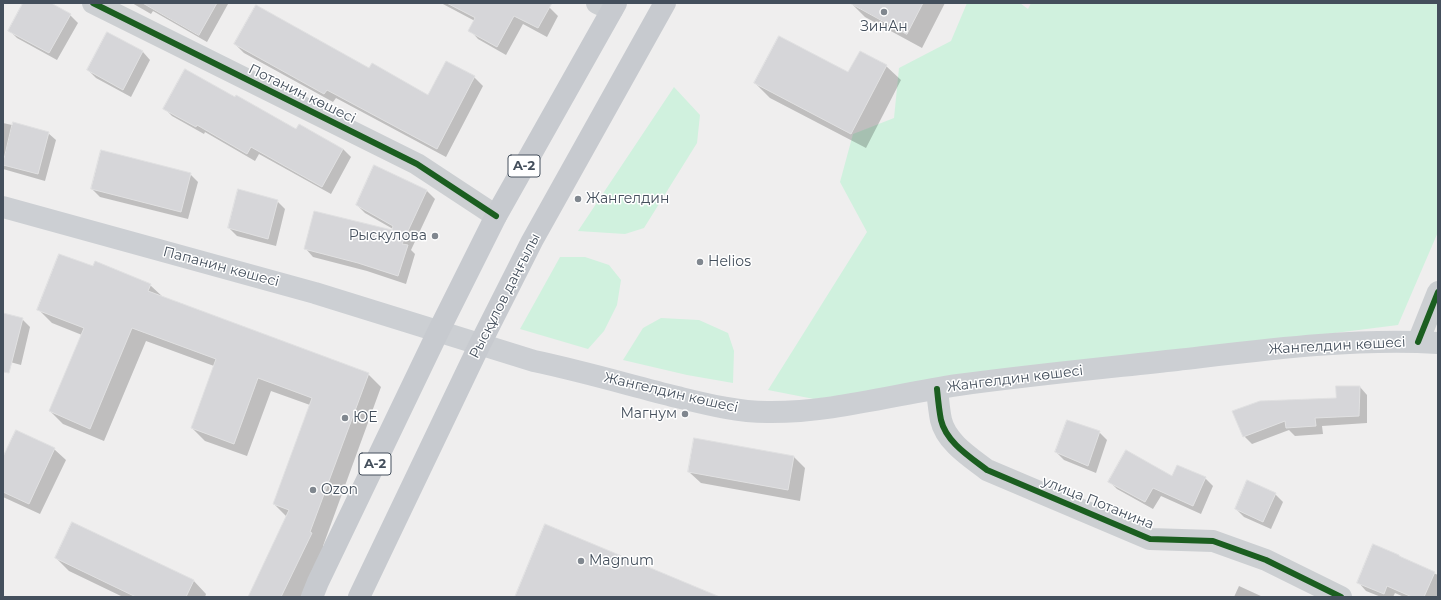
<!DOCTYPE html>
<html>
<head>
<meta charset="utf-8">
<style>
  body { margin:0 }
  #map { position:relative; width:1441px; height:600px; overflow:hidden; background:#efeeee; font-family:Montserrat,sans-serif }
  canvas { display:block }
  .frame { position:absolute; inset:0; border:4px solid #444f5c; pointer-events:none }
</style>
</head>
<body>
<div id="map">
<canvas width="1441" height="600"></canvas>
<div class="frame"></div>
</div>
<script>
const ctx = document.querySelector('canvas').getContext('2d');
ctx.lineJoin = 'round';
function fill(path, color) { ctx.fillStyle = color; ctx.fill(path, 'evenodd'); }
function trace(path, color, width, dash) { ctx.strokeStyle = color; ctx.lineWidth = width; ctx.lineCap = dash ? 'butt' : 'round'; ctx.setLineDash(dash || []); ctx.stroke(path); }
function label(font, color, halo, rows, align = 'center') {
  ctx.font = font + ' Montserrat,sans-serif'; ctx.lineWidth = 3; ctx.setLineDash([]); ctx.textBaseline = 'middle'; ctx.strokeStyle = halo; ctx.fillStyle = color; for (const [text, x, y, turn = 0] of rows) {
    ctx.save(); ctx.translate(x, y); ctx.rotate((+turn || 0) * Math.PI / 180); ctx.textAlign = isNaN(turn) ? turn : align; if (halo) ctx.strokeText(text, 0, 0); ctx.fillText(text, 0, 0); ctx.restore();
  }
}
fill(new Path2D(`
  M967,3h53l8,6 3,-6h407v229l-40,93 -584,74 -46,-9 99,-158 -27,-50 13,-48 41,-16 5,-50 52,-27z
  M674,87l26,28 -3,28 -53,85 -19,6 -47,-3z
  M560,257h25l24,8 12,15 -4,25 -13,26 -16,18 -68,-20z
  M661,318l38,2 29,13 6,18 -1,32 -46,-8 -64,-15 20,-32z`), '#d0f1de');
fill(new Path2D(`
  M24,3h25l21,12 8,8 -21,37 -40,-22 -8,-8z
  M132,3h96v1l-21,38 -54,-31 -2,3z
  M441,3h101l7,4 9,9 -11,21 -24,-13 -17,31 -28,-16 -8,-9 5,-9z
  M851,3h94l-23,45 -57,-31z
  M235,44l135,25 59,27 45,-19 9,9 -37,71 -110,-59 -3,4 -89,-49z
  M143,52l7,8 -19,37 -35,-19 -8,-8z
  M886,66l15,14 -35,68 -96,-50 -15,-15 94,-10z
  M164,108l133,22 46,19 8,8 -20,37 -72,-40 -4,7 -50,-29 -1,2 -32,-18z
  M3,123l45,10 8,7 -11,41 -42,-12z
  M375,167l52,24 8,8 -24,51 4,4 -9,30 -39,-13 -54,-14 -7,-8 86,-18 1,-2 -28,-16 -8,-8z
  M190,174l8,8 -10,37 -88,-22 -8,-8z
  M277,201l8,8 -9,37 -39,-10 -8,-8z
  M93,268l57,17 14,13 204,76 13,13 -58,159 1,1 -23,50h-52l38,-80 -13,-13 36,-99 -39,-14 -24,65 -42,-15 -13,-13 22,-62 -68,-25 -42,100 -41,-17 -13,-13 32,-76 -30,-12 -13,-13z
  M3,314l19,5 8,8 -9,38 -18,-5z
  M1360,387l7,8v28l-45,3 1,8 -28,2 -6,-6 -37,14 -8,-8 93,-37z
  M1099,432l8,8 -11,33 -32,-13 -8,-8z
  M54,449l12,11 -26,54 -37,-17v-37z
  M794,457l11,11 -5,33 -99,-18 -12,-11z
  M1172,477l33,1 8,8 -12,28 -40,-18 -8,13 -36,-20 -8,-8z
  M1275,494l8,8 -12,27 -27,-12 -8,-8z
  M1399,556l3,3 36,16v22h-34l-9,-4 -2,4h-12l-15,-6 -7,-8z
  M56,558l137,22 13,14 -1,3h-82l-54,-26z
  M1239,586l24,11h-29z`), '#0003');
const building = new Path2D(`
  M23,3h28l20,11 -22,39 -41,-22z
  M143,3h74l-18,32z
  M447,3h105l-14,25 -24,-12 -17,31 -29,-16 7,-13z
  M850,3h73l-16,31z
  M256,5l113,63 3,-5 56,32 18,-34 29,15 -38,73 -110,-59 -3,4 -90,-50z
  M107,32l36,19 -20,39 -36,-20z
  M779,36l69,36 12,-21 27,14 -36,69 -97,-51z
  M185,69l50,28 1,-2 60,34 3,-5 44,25 -21,38 -71,-40 -4,7 -50,-29 -1,2 -33,-18z
  M13,122l36,10 -11,42 -35,-9z
  M101,150l90,23 -10,39 -90,-23z
  M374,165l53,25 -25,54 6,1 -10,31 -40,-13 -54,-14 10,-38 78,19 1,-4 -37,-21z
  M238,189l40,11 -10,39 -40,-11z
  M59,254l34,12 2,-5 56,23 -3,7 221,82 -59,159 2,1 -31,64h-33l41,-87 -16,-6 39,-106 -54,-20 -24,66 -43,-16 25,-69 -84,-31 -42,101 -41,-18 35,-83 -47,-18z
  M3,313l20,5 -14,55 -6,-1z
  M1336,386h24l-1,30 -44,2 1,8 -30,2 -1,-7 -42,16 -11,-26 28,-10 76,-3z
  M1067,420l33,11 -12,35 -33,-14z
  M16,430l39,18 -26,56 -26,-12v-35z
  M694,438l100,18 -6,34 -100,-18z
  M1126,450l46,26 5,-11 29,12 -13,29 -40,-18 -8,14 -37,-20z
  M1247,480l29,13 -13,29 -28,-13z
  M72,522l122,58 -8,17h-50l-81,-39z
  M545,524l175,73h-205z
  M1373,544l26,11v1l36,16 -11,25h-12l-25,-11 -3,8 -27,-11z`);
fill(building, '#d6d6d9');
trace(building, '#e0e0e1', 1);
trace(new Path2D(`
  M93,3l324,161 79,52
  M597,3l15,7
  M1418,342l20,-50
  M937,389c1,10 2,21 4,31 5,22 29,37 46,50l163,69 63,2 53,19 75,37`), '#cccfd2', 22);
trace(new Path2D(`
  M3,207l312,86 219,68c48,10 95,24 143,36 29,7 60,15 90,15 63,1 129,-18 191,-27 73,-10 146,-17 219,-25 86,-10 174,-22 261,-17`), '#cccfd3', 22);
trace(new Path2D(`
  M312,597l6,-15 120,-250 58,-116 120,-213
  M359,597l121,-253 52,-103 133,-238`), '#c7cacf', 22);
trace(new Path2D(`
  M93,3l324,161 79,52
  M1418,342l20,-50
  M937,389c1,10 2,21 4,31 5,22 29,37 46,50l163,69 63,2 53,19 75,37`), '#1b5e20', 6);
for (const [x, y, r, color] of [
  [884,12,4,"#80878f"],
  [578,199,4,"#80878f"],
  [435,236,4,"#80878f"],
  [700,262,4,"#80878f"],
  [685,414,4,"#80878f"],
  [345,418,4,"#80878f"],
  [313,490,4,"#80878f"],
  [581,561,4,"#80878f"]
]) { const dot = new Path2D(); dot.arc(x, y, r, 0, 2 * Math.PI); ctx.fillStyle = color; ctx.fill(dot); trace(dot, '#fff', 1.5); }
for (const [x, y, w] of [
  [524,166,32],
  [375,464,32]
]) { const box = new Path2D(); box.roundRect(x - w / 2, y - 11, w, 22, 3); ctx.fillStyle = '#fff'; ctx.fill(box); trace(box, '#444f5c', 1); }
label('bold 13px', '#444f5c', null, [
  ["A-2",524,166],
  ["A-2",375,464]
]);
label('14px', '#444f5c', '#fff', [
  ["ЗинАн",884,27,"center"],
  ["Жангелдин",586,199],
  ["Рыскулова",427,236,"right"],
  ["Helios",708,262],
  ["Магнум",677,414,"right"],
  ["ЮЕ",353,418],
  ["Ozon",321,490],
  ["Magnum",589,561]
], 'left');
label('14px', '#444f5c', '#fff', [
  ["Потанин көшесі",302,94,26],
  ["Папанин көшесі",221,267,15],
  ["Рысқұлов даңғылы",505,296,-63],
  ["Жангелдин көшесі",1337,346,-3],
  ["Жангелдин көшесі",1015,379,-7],
  ["Жангелдин көшесі",671,393,13],
  ["улица Потанина",1098,503,22]
]);
</script>
</body>
</html>
